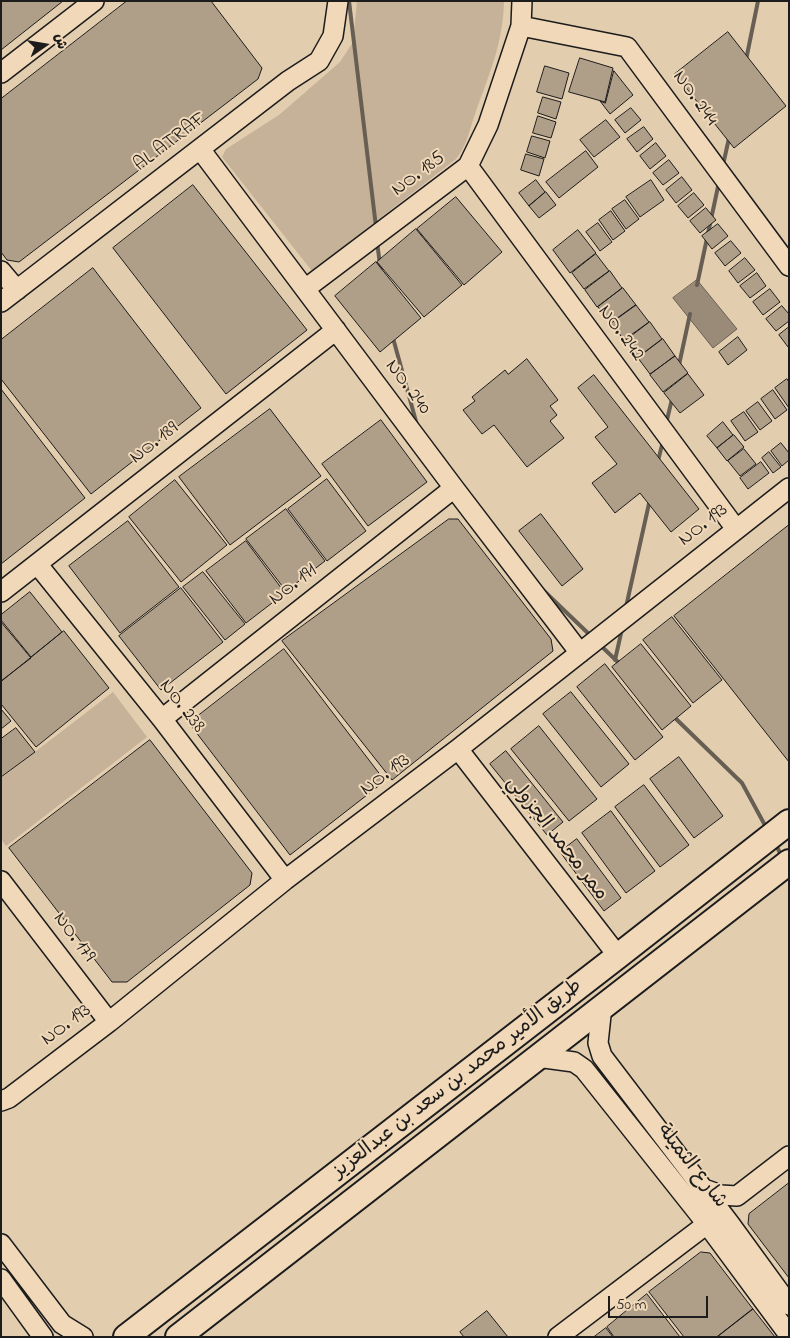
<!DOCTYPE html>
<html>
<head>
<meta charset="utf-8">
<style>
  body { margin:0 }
  #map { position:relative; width:790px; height:1338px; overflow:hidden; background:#e3cdaf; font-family:"Indie Flower","Playpen Sans Arabic",sans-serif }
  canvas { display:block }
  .frame { position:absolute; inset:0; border:2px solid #1c1c1c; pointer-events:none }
  .north { position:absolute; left:20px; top:20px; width:50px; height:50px; -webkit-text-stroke:4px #f0d8b8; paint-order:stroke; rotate:77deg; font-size:14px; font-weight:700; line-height:20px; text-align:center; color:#1c1c1c }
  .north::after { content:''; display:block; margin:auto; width:18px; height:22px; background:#1c1c1c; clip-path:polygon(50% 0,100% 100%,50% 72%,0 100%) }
  .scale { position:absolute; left:608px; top:1296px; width:100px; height:22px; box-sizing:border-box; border:2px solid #1c1c1c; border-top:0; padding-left:6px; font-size:15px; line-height:18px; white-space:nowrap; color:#1c1c1c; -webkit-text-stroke:4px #f0d8b8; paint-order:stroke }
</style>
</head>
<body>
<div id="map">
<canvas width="790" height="1338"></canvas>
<div class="frame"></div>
<div class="north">ش</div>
<div class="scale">50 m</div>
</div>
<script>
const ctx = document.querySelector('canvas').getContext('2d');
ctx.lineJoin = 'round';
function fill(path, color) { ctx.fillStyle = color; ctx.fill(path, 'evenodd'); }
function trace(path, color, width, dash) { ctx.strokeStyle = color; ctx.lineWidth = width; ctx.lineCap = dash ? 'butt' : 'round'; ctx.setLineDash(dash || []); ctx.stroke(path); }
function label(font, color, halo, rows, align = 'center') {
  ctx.font = font + ' "Indie Flower","Playpen Sans Arabic",sans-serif'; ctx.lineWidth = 4; ctx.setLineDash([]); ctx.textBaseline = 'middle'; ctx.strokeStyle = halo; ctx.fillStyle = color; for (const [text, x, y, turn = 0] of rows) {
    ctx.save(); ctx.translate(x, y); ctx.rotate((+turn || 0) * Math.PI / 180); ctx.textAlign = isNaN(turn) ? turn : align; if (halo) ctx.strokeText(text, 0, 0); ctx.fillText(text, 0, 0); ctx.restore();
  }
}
fill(new Path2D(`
  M357,1h147c-1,45 -16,75 -30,116 -5,15 -8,30 -18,42l-144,112 -90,-114 4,-8 53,-34 61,-53 13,-20z
  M113,692l34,45 -141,109 -5,-7v-61z`), '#c6b299');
const water = new Path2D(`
  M697,280l40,49 -24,19 -40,-50z`);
fill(water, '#998b78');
trace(water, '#675f53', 1);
trace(new Path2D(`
  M349,1l27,226
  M746,60l12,-59
  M723,165l6,-27
  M377,242l4,30
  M697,285l22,-103
  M393,338l24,87
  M679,365l11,-51
  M666,424l6,-25
  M658,461l5,-20
  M543,590l49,47
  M626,607l24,-108
  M599,644l22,21
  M615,660l7,-31
  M672,715l70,68 25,46
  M775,843l7,14`), '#675f53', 4);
const building = new Path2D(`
  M1,1h62l-62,49z
  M127,1h84l51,67 -4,11 -239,183 -12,-2 -6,-8v-153z
  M728,32l58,74 -52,42 -59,-74z
  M580,58l33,10 -8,34 -36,-10z
  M545,66l24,7 -7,26 -25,-7z
  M614,71l19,24 -23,19 -10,-13 5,2z
  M543,97l18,5 -5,17 -18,-6z
  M631,108l10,12 -16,13 -10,-13z
  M538,116l18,6 -5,16 -18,-5z
  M606,120l14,17 -26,20 -14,-17z
  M644,127l9,12 -16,13 -10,-13z
  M532,136l18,5 -5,17 -18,-6z
  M656,143l10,13 -16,13 -10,-13z
  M586,151l12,16 -39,31 -13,-16z
  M526,154l18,5 -5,17 -18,-6z
  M669,160l10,13 -16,12 -10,-12z
  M682,177l10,13 -16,13 -10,-13z
  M536,180l9,12 -16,14 -10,-13z
  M651,180l13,20 -24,17 -14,-20z
  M193,185l114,145 -81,64 -113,-146z
  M546,192l10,13 -17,13 -10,-12z
  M694,193l10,12 -16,13 -10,-12z
  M456,197l46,55 -38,33 -47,-56z
  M625,200l14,19 -13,10 -14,-20z
  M706,208l10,12 -16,13 -10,-12z
  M611,211l14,20 -12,9 -14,-20z
  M598,223l14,19 -12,9 -14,-19z
  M718,224l10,12 -16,13 -10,-13z
  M416,229l46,56 -38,32 -47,-55z
  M578,230l18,23 -26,20 -17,-23z
  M731,241l10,12 -16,13 -10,-13z
  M596,254l13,17 -25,18 -12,-16z
  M745,258l10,12 -17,13 -9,-12z
  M376,262l45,56 -41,34 -45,-56z
  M93,268l108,140 -110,86 -90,-115v-39z
  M610,271l12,17 -25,19 -12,-17z
  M757,273l9,13 -16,12 -10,-12z
  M623,288l13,17 -25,18 -13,-16z
  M770,289l10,13 -17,13 -10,-13z
  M636,305l13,17 -25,18 -13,-17z
  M782,306l7,8v7l-13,10 -10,-12z
  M650,322l12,17 -24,18 -13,-16z
  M789,327v20h-1l-9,-12z
  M738,337l9,13 -19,15 -9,-13z
  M663,339l12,17 -25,18 -12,-16z
  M675,356l13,17 -25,19 -13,-17z
  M527,359l31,41 -8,6 7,9 -7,6 14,17 -37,29 -33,-42 -12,9 -19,-24 12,-9 -3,-4 33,-27 3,4z
  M688,374l16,21 -24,18 -16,-20z
  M594,375l105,134 -28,23 -31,-39 -25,20 -23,-30 25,-19 -22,-27 13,-10 -30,-39z
  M787,379l2,3v26l-14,-20z
  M1,389l84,109 -84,66z
  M773,390l14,20 -12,9 -14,-20z
  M758,402l14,19 -12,9 -14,-19z
  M270,409l51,67 -91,69 -51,-68z
  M744,412l14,20 -13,9 -14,-20z
  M381,420l46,62 -59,44 -46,-62z
  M723,422l10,13 -16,13 -10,-12z
  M734,435l10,12 -17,14 -10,-13z
  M781,443l8,10v7l-7,6 -11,-15z
  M744,449l12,15 -16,12 -12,-15z
  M769,452l12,15 -8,6 -11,-15z
  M761,462l8,11 -21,16 -8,-11z
  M327,479l39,52 -39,30 -39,-52z
  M175,480l52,65 -46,37 -52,-65z
  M286,509l39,52 -39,30 -40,-52z
  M541,514l42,55 -21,17 -43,-55z
  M449,519h9l93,120 2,12 -161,129 -110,-139z
  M128,521l51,66 -59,46 -51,-67z
  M789,525v237l-115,-146z
  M246,541l39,52 -39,30 -40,-52z
  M203,572l42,52 -20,16 -42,-53z
  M181,588l42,54 -62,48 -42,-54z
  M30,592l32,40 -31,25 -30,-37v-5z
  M672,617l50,63 -29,23 -50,-63z
  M1,622l30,36 -30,23z
  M64,631l45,57 -73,59 -35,-43v-22z
  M641,644l50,62 -29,24 -50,-63z
  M284,649l101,132 -95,74 -101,-132z
  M605,664l58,73 -28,23 -58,-73z
  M571,692l58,72 -28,23 -58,-73z
  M1,709l10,12 -10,8z
  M539,726l58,73 -28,22 -58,-72z
  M16,728l19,24 -34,25v-38z
  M150,740l102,133 -2,12 -123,97h-15l-103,-134z
  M506,751l57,71 -16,13 -57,-71z
  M679,757l44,59 -29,22 -44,-59z
  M644,785l45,60 -29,22 -45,-60z
  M611,811l44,60 -29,22 -44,-60z
  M577,839l44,59 -17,13 -44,-59z
  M789,1183v95l-41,-54 1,-10z
  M701,1252l9,1 43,56 -36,28h-33l-35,-45z
  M647,1294l33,43h-66l-7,-10z
  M753,1309l22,28h-58z
  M487,1311l21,26h-44l-4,-5z
  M606,1328l7,9h-19z`);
fill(building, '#af9e88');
trace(building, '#1c1c1c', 1);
const minor = new Path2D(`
  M521,26l106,21 162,219
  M1,73l93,-72
  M200,149l254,339 126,165
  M468,166l268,363
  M1,271l16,19
  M305,289l163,-123 20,-41 33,-99 1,-25
  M1,302l287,-221 31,-20 14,-25 5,-35
  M38,565l124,154 123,161
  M1,592l335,-262
  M162,719l292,-231
  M458,749l160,207
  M1,881l108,141
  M602,1006l-4,37 4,13 128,168 59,81
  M537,1057l37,5 10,7 123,155 82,111
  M1,1101l8,-3 100,-76 176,-142 173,-131 331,-261
  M704,1189l17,6 16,1 52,-40
  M1,1244l61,80 21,13
  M1,1279l42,58
  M558,1337l149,-113`);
const major = new Path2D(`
  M126,1337l492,-381 171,-134
  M178,1337l611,-475`);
trace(minor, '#1c1c1c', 22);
trace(major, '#1c1c1c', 28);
trace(minor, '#f0d8b8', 19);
trace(major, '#f0d8b8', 24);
label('20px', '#1c1c1c', '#f0d8b8', [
  ["NO. 244",694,99,54],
  ["AL ATRAF",171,143,-37],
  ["NO. 185",419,175,-37],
  ["NO. 242",620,334,53],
  ["NO. 240",407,388,53],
  ["NO. 189",155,444,-38],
  ["NO. 193",704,526,-38],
  ["NO. 191",294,586,-38],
  ["NO. 238",181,707,52],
  ["NO. 193",386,776,-37],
  ["ممر محمد الجزولي",556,839,52],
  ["NO. 179",73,938,53],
  ["NO. 193",67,1026,-37],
  ["طريق الأمير محمد بن سعد بن عبدالعزيز",458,1080,-38],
  ["شارع الثميلة",691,1167,52]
]);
</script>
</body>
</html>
